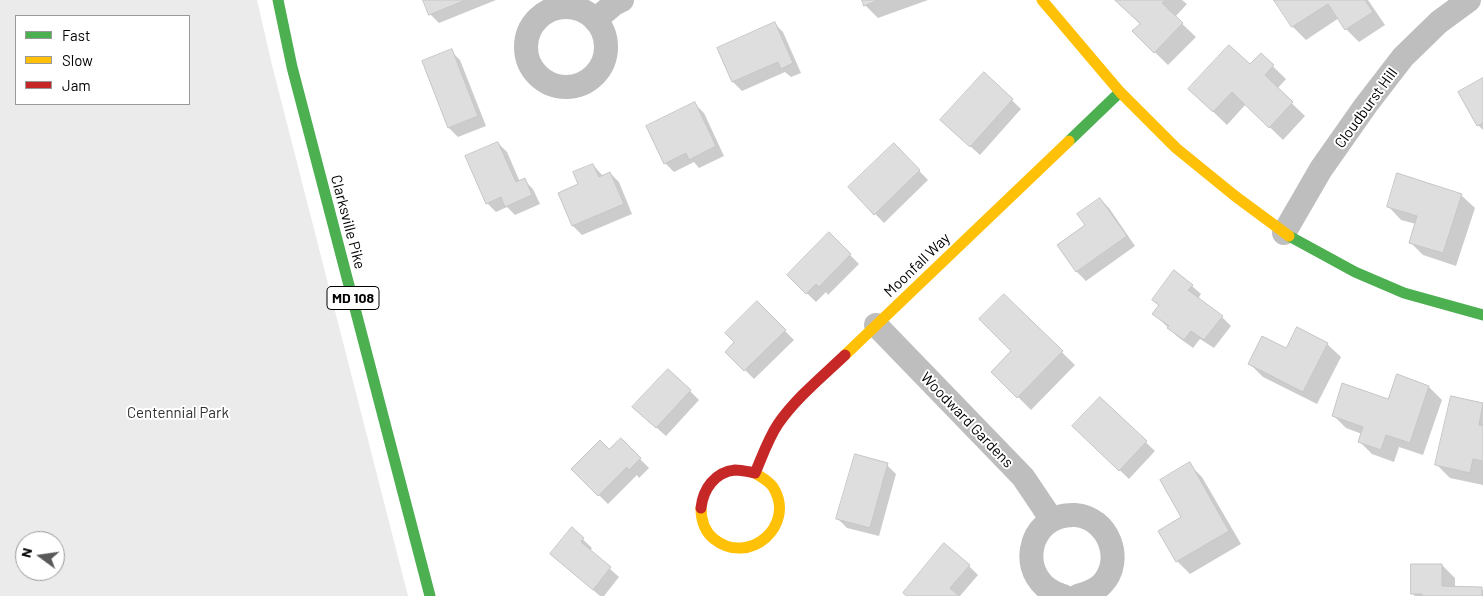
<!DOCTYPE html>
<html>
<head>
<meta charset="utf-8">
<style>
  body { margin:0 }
  #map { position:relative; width:1483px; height:596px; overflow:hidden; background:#fff; font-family:Barlow,sans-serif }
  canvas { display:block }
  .legend { position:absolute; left:15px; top:15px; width:175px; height:90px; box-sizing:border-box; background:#fff; border:1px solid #999; margin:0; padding:6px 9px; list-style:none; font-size:15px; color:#000 }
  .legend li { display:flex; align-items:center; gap:10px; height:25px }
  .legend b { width:25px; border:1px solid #999 }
  .north { position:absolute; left:15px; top:531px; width:50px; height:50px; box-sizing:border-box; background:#fff; border:1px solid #999; border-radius:50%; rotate:284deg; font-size:14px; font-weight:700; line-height:20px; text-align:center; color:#000 }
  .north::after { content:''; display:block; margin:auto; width:18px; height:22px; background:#595959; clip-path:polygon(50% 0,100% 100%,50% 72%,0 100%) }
</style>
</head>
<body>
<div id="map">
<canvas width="1483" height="596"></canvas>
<ul class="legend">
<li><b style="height:6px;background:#4caf50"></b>Fast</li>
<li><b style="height:6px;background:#ffc107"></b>Slow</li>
<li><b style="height:6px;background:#c62828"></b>Jam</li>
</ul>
<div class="north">N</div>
</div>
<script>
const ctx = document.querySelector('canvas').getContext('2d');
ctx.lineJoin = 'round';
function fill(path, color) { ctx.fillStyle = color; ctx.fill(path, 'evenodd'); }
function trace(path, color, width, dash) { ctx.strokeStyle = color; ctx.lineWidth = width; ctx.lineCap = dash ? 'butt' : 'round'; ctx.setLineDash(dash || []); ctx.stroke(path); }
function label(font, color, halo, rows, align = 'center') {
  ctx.font = font + ' Barlow,sans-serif'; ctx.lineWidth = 4; ctx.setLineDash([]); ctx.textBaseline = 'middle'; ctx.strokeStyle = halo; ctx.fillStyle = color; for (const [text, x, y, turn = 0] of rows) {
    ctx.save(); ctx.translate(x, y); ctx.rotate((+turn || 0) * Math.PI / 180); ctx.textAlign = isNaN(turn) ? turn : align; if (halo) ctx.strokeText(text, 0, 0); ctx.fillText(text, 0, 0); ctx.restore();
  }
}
fill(new Path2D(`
  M0,0h257l15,65 136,531h-408zM189,16v88h-173v-88zM25,541h30v30h-30z`), '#ebebeb');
fill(new Path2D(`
  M425,0h71l-57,23 -9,-9z
  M863,0h65l-50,18 -13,-13z
  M1117,0h65l5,4 -12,13 21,20 -28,28 -34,-33 7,-8z
  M1276,0h92l17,25 -26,17 -13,-13 -7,-11 -33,22 -13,-13z
  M774,23l9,9 18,41 -10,4 -6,-5 -43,19 -9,-9 -15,-34z
  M451,51l9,9 26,66 -28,11 -9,-9 -25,-66z
  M1261,55l25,24 -9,10 28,27 -22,24 -37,-36 -19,21 -24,-23 47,-36z
  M984,73l37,36 -41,46 -29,-26z
  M1483,79v51l-5,-5z
  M695,104l9,9 20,43 -25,12 -5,-6 -20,10 -9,-9z
  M498,143l9,9 13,30 4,-2 9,9 7,15 -25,11 -8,-8 -11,5 -9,-9z
  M903,154l25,26 -44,43 -35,-36z
  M593,165l10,11 7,-3 9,9 13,32 -50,21 -9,-9 -14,-32 20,-9z
  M1461,195l14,13 -19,58 -33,-11 -13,-13 6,-18 -15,-4 -13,-14z
  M1100,199l9,9 26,38 -49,35 -9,-9 -18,-26 28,-20z
  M829,234l30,30 -31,31 -2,-3 -10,10 -28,-27z
  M1192,286l9,8 -3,5 24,18 9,9 -17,22 -14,-9 -7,9 -15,-11 -24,-23 5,-8 -6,-6z
  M1004,295l71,70 -44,45 -38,-38 20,-21z
  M757,303l37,37 -40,39 -27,-27 9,-10z
  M1327,344l14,13 -24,47 -54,-27 -13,-13 37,-14z
  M1429,387l13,13 -19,55 -24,-8 -5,15 -22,-8 -13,-13 3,-7 -16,-6 -13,-13 56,-14z
  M690,391l9,9 -33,36 -23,-20z
  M1452,397l31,7v81l-33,-7 -13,-13z
  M1101,399l54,52 -26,28 -46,-44z
  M621,440l28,28 -10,10 -2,-3 -29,29 -36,-35 37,-18z
  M1189,464l13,13 39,67 -51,30 -13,-13z
  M887,465l9,9 -17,62 -32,-8 -9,-9z
  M572,529l20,19 -2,3 29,26 -15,19h-4l-49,-42z
  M1442,565l13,13v10h26l2,2v6h-68l-3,-3z
  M969,566l9,9 -18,21h-52z`), '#0003');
const building = new Path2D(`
  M423,0h43l-37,15z
  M862,0h17l-15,6z
  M1115,0h51l-4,3 21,20 -29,30 -22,-22 8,-7z
  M1274,0h91l8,12 -28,18 -17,-26 -36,23z
  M775,22l18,41 -12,6 -3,-7 -46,20 -15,-34z
  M1229,45l21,19 11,-11 13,12 -9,10 28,27 -24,26 -37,-36 -19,20 -25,-23z
  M452,49l26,67 -30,12 -26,-67z
  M984,72l29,27 -43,48 -30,-27z
  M1483,78v45l-6,3 -19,-34z
  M695,102l21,44 -27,14 -3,-7 -22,11 -18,-38z
  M498,142l18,40 9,-4 7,17 -27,12 -4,-10 -15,7 -21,-48z
  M894,143l26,27 -46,45 -26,-28z
  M593,164l6,13 11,-5 14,32 -52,22 -14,-33 20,-9 -5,-12z
  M1397,173l65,21 -19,59 -34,-10 8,-27 -30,-9z
  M1100,198l27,38 -51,36 -19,-27 28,-20 -8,-11z
  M829,232l22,22 -32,33 -3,-3 -10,10 -19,-19z
  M1174,270l19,15 -5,5 35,26 -19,24 -13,-9 -7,9 -17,-12 2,-2 -17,-12 7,-9 -7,-5z
  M1004,294l59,57 -46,47 -26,-26 20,-21 -32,-32z
  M757,301l29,29 -42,41 -19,-19 9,-10 -9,-9z
  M1297,327l31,16 -25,49 -55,-28 14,-28 24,12z
  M668,369l23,21 -35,38 -24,-21z
  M1397,374l32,12 -19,57 -24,-8 -5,15 -23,-8 5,-15 -31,-11 10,-33 46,16z
  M1451,396l32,7 -4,22 4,1v35l-10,-2 -3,14 -35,-8z
  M1100,397l47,44 -28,30 -47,-45z
  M621,438l20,20 -12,12 -2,-3 -29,29 -27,-27 29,-29 9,9z
  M855,454l33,9 -18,65 -34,-9z
  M1190,462l39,69 -53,31 -18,-31 23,-14 -21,-37z
  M572,527l12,11 -3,4 30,25 -18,23 -43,-36z
  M944,543l26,22 -20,23 9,8h-52l-4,-3z
  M1411,564h31v22l40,1v9h-60v-2h-11z`);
fill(building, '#dedede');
trace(building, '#c6c6c6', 1);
trace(new Path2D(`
  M526 47a40 40 0 1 1 80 0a40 40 0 1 1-80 0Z
  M595,20l19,-16 8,-4
  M1284,233l37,-64 45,-64 37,-48 36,-35 30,-22
  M876,325l147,152 29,43
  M1063,596c-49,-14 -38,-83 12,-81 33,2 50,45 27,69 -7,7 -15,9 -24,12`), '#bebebe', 24);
trace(new Path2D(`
  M278,0l14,67 138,529
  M1069,141l51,-49
  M1289,236l66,36 49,21 79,22`), '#4caf50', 11);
trace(new Path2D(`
  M1042,0l78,92 56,56 59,48 54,40
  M845,355l224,-214
  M701,508c0,12 3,23 13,31 35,28 83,-14 59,-52 -4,-6 -12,-10 -18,-14`), '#ffc107', 11);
trace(new Path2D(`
  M701,508c2,-19 14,-36 34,-38 7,0 14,2 20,3 7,-16 13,-34 23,-49 18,-26 45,-48 67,-69`), '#c62828', 11);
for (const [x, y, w] of [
  [353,298,52]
]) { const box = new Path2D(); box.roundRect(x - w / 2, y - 11.5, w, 23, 4); ctx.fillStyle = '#fff'; ctx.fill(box); trace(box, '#000', 1); }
label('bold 14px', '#000', null, [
  ["MD 108",353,298]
]);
label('15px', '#000', '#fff', [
  ["Cloudburst Hill",1366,108,-54],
  ["Clarksville Pike",348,222,75],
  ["Moonfall Way",917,265,-44],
  ["Woodward Gardens",967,420,46]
]);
label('15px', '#313131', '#fff', [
  ["Centennial Park",178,413]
]);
</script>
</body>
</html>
